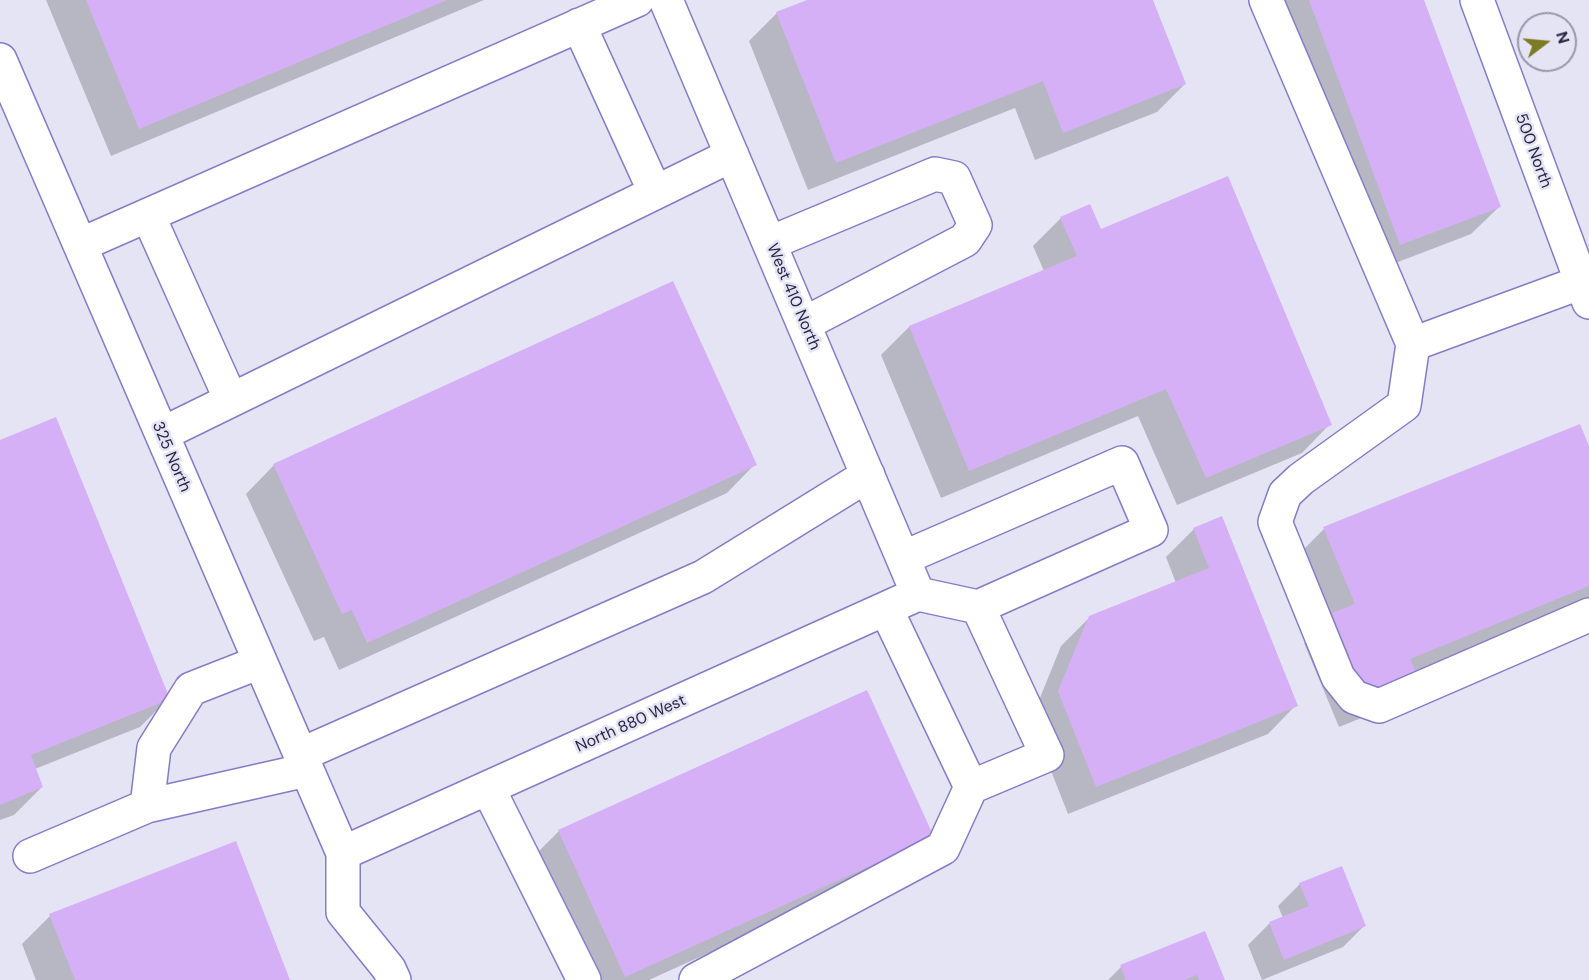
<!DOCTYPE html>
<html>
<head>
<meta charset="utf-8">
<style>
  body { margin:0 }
  #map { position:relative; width:1589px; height:980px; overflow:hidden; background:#e5e4f4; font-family:"DM Sans",sans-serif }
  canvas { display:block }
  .north { position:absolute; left:1517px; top:12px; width:60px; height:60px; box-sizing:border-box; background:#e5e4f4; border:2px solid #9997ad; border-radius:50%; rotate:74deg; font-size:16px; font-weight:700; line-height:24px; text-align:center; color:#282442 }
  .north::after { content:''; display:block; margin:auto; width:21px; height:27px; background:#7c7b23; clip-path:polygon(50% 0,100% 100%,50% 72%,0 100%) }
</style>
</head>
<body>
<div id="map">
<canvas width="1589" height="980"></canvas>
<div class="north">N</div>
</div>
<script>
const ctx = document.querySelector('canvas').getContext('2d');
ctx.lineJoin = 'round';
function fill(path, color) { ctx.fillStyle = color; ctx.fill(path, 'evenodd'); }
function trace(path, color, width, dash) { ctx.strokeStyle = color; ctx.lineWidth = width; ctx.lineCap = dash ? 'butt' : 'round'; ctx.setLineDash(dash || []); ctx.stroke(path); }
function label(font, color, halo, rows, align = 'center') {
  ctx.font = font + ' "DM Sans",sans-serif'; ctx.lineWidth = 5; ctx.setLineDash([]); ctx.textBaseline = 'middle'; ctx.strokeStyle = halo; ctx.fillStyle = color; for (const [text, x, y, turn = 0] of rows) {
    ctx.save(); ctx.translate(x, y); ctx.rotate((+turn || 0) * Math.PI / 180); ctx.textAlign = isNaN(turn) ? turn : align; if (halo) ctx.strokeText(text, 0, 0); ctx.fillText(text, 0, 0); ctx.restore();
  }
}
fill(new Path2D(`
  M46,0h438l-373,156z
  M811,0h341l33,84 -28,28 -122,48 -20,-52 -207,82 -59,-149 28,-28z
  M1271,0h151l78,206 -29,28 -99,38z
  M1061,218l269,206 -28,29 -125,52 -39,-89 -197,82 -60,-143 28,-28 135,-56 -11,-25z
  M0,441l168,258 -28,28 -105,42 7,18 -28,28 -14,5z
  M1589,450v152l-175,71 -25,34 -50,20 -35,-84 19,-19 -27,-67 28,-28z
  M755,464l-28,29 -388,177 -15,-33 -10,4 -68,-147 28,-29z
  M1194,529l102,176 -28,29 -200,80 -37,-94 30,-74 29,-29 86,-34 -10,-26z
  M866,692l38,172 -255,116h-63l-55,-121 28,-28z
  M1300,884l65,41 -22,22 -81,33 -14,-35 22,-22 13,-5 -5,-12z
  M50,916l239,64h-253l-14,-36z
  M1204,933l19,47h-115l13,-13z`), '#0003');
fill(new Path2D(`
  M86,0h361l-308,129z
  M807,0h346l33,84 -123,49 -20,-52 -207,82 -60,-151z
  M1309,0h115l77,207 -101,38z
  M1228,176l104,249 -126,53 -40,-89 -197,82 -60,-145 168,-70 -17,-39 30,-13 11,25z
  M673,281l84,184 -390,178 -15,-33 -10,4 -69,-150z
  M56,417l114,282 -139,56 12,32 -43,18v-365z
  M1580,424l9,22v140l-179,73 9,20 -52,21 -35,-87 23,-9 -32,-77z
  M1222,516l76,190 -202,81 -38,-96 31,-75 120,-48 -16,-40z
  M867,690l67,147 -309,140 -67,-147z
  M236,841l54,139h-215l-26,-66z
  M1342,866l24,60 -82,34 -15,-38 40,-16 -10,-23z
  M1205,931l20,49h-26l-2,-5 -13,5h-58l-6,-15z`), '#d5b0f6');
const minor = new Path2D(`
  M666,0l252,594
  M1266,0l147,344 169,-62
  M1477,0l112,302
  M579,25l76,167
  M0,60l343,793v59l46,57 5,11
  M148,215l83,185
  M770,243l165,-69 19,4 21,47 -10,15 -161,84
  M80,245l557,-245
  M1413,344l-9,61 -103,74 -16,15 -10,28 63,155 16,20 25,9 210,-91
  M162,434l570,-279
  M903,558l219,-95 29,67 -173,77
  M886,609l85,178 76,-32 -69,-148 -60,-13
  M300,755l403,-178 165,-102
  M488,788l96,192
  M147,806l160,-36
  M343,853l575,-259
  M30,856l117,-50 7,-58 37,-59 69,-27
  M696,980l247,-132 28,-61`);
trace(minor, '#857cc5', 36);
trace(minor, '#fff', 33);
label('16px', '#282442', '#e5e4f4', [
  ["500 North",1533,151,70],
  ["West 410 North",793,297,67],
  ["325 North",171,457,67],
  ["North 880 West",631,724,-24]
]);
</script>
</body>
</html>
